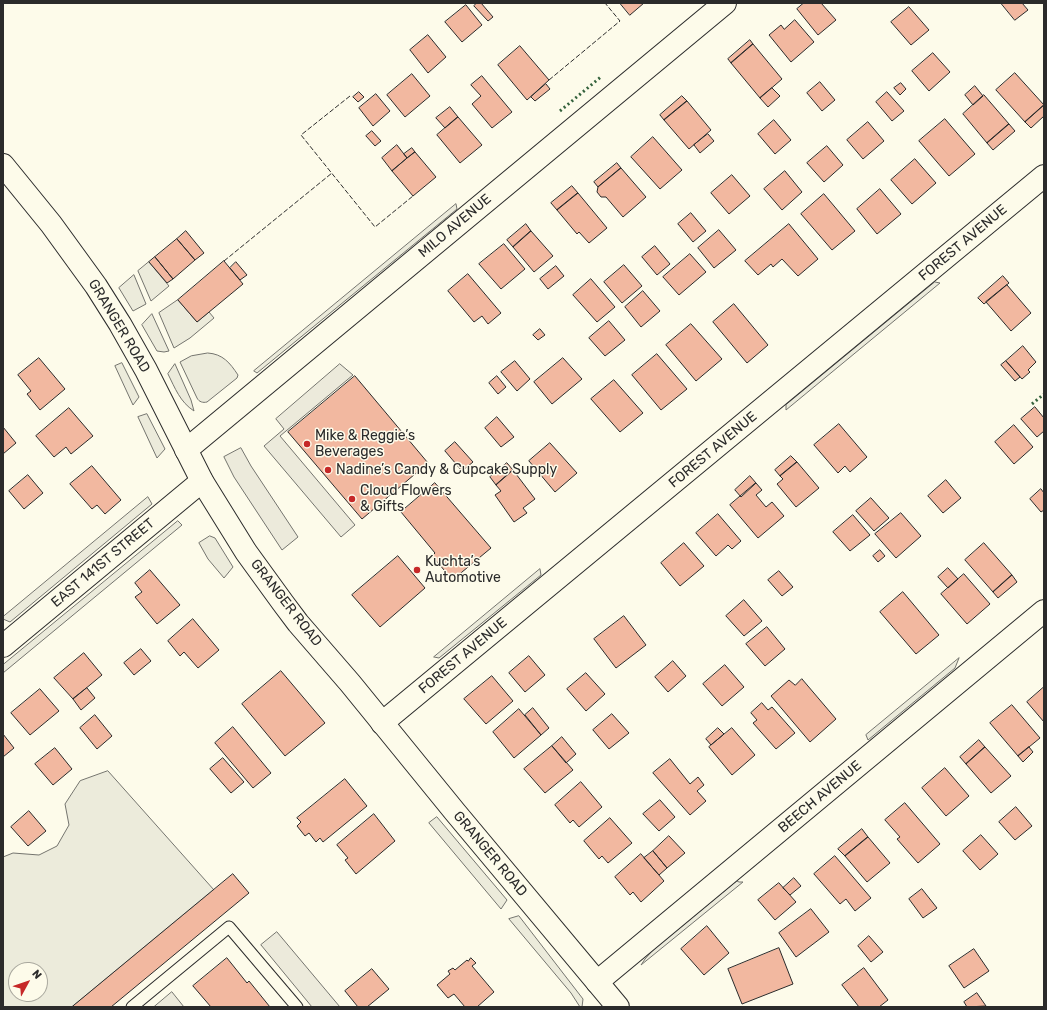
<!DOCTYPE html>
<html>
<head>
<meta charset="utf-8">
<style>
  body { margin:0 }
  #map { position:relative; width:1047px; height:1010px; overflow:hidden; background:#fdfbea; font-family:Rubik,sans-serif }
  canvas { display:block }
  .frame { position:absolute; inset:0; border:4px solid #2b2b2b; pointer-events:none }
  .north { position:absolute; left:8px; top:962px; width:40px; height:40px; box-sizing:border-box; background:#fdfbea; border:1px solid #a9a89e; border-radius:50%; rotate:50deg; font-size:11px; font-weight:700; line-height:16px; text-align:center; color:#2b2b2b }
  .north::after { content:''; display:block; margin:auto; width:14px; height:18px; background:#c62828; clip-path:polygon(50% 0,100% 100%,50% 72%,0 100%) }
</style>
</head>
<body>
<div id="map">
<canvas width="1047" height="1010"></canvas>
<div class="frame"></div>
<div class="north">N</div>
</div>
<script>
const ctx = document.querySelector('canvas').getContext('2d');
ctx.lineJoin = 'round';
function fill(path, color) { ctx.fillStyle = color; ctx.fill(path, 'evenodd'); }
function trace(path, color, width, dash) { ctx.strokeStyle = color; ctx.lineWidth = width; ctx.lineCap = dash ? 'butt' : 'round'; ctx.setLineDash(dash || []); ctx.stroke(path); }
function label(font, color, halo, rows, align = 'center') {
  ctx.font = font + ' Rubik,sans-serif'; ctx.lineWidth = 3; ctx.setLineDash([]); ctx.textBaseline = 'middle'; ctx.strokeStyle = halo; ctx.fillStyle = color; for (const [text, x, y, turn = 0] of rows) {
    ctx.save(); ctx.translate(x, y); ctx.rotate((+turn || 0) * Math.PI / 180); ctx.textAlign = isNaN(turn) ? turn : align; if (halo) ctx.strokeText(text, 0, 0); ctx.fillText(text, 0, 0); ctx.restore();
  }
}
const green = new Path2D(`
  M456,204l1,5 -200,164 -3,-2z
  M149,262l20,24 -18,15 -13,-30z
  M134,275l12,29 -13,7 -14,-23z
  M935,282l5,1 -154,127v-5z
  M178,300l19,22 12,-10 5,6 -24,20 -16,10 -15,-35z
  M152,314l17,37 -5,1 -7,-1 -15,-26z
  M208,353c15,1 22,10 30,22l-1,3 -30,24c-4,1 -8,0 -10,-4l-17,-36 11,-6z
  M122,363l17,34 -6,8 -18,-39z
  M175,364l16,36 3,11c-14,-9 -19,-23 -26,-37z
  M147,414l18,35 -8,9 -19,-41z
  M148,497l4,7 -142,118 -7,-3v-2z
  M178,521l4,4 -179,148v-8z
  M210,536l5,2 18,29 -9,11 -16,-19 -9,-16z
  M540,569l1,6 -102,83 -5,-1z
  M959,658l-4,10 -87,72 -2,-5z
  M108,771l106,119 -142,117h-69v-150l10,-4 26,2 18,-9 12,-21 -4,-21 15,-23zM16,970h24v24h-24z
  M437,817l70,83 -6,9 -72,-86z
  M737,881l2,1h4l-102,83 4,-6 8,-9z
  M519,916l64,83 -1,8h-2l-9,-14 -62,-74z`);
fill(green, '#ecebdb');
trace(green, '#74746e', 1);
const parking = new Path2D(`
  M340,364l13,11 -73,61 75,89 -14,12 -77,-91 20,-17 -8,-10z
  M241,448l10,18 47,71 -16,13 -48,-73 -10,-20z
  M277,932l63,75h-28l-51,-62z
  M172,992l12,15h-30z`);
fill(parking, '#eceadb');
trace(parking, '#74746e', 1);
const building = new Path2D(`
  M477,3h4l12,14 -5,4 -14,-15z
  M620,3h24l-14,12z
  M804,3h17l15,17 -18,15 -21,-26z
  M1001,3h21l6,7 -13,10z
  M466,5l16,20 -20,17 -17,-20z
  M909,7l20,23 -18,15 -20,-23z
  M795,20l19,22 -23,20 -22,-27 12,-10 3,4z
  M428,35l18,22 -18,16 -18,-23z
  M750,40l3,4 -22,19 -3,-4z
  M753,44l29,35 -22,19 -29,-35z
  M520,46l29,34 -22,20 -29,-35z
  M933,53l17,19 -21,19 -17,-20z
  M1015,73l29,32 -19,17 -29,-32z
  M412,74l18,22 -25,21 -18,-22z
  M482,76l30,36 -20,16 -20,-24 9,-8 -10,-11z
  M820,82l15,18 -13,11 -15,-18z
  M901,83l5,6 -6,6 -6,-7z
  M546,84l4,5 -15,12 -4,-4z
  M975,86l8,10 -10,9 -8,-10z
  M772,88l8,8 -12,11 -8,-9z
  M359,92l5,5 -6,5 -5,-5z
  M887,92l17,19 -12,10 -16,-19z
  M376,94l14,17 -17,15 -14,-18z
  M984,95l25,29 -22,19 -24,-29z
  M682,96l5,5 -23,19 -4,-5z
  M687,101l24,29 -22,19 -25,-29z
  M1044,105v11l-13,12 -6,-6z
  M450,107l8,10 -13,11 -9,-10z
  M458,117l24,28 -22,18 -23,-28z
  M945,119l30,35 -26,22 -30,-35z
  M774,120l17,20 -16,14 -17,-20z
  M868,122l16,19 -21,18 -16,-19z
  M1009,124l6,7 -22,19 -6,-7z
  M372,131l9,10 -6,5 -9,-10z
  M708,134l6,7 -14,12 -6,-8z
  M653,137l29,33 -22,19 -29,-32z
  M397,145l10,13 -15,13 -10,-13z
  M827,146l16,19 -19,17 -17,-19z
  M412,148l3,4 -8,6 -3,-4z
  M415,152l21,25 -23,19 -21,-25z
  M915,159l21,24 -24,21 -21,-24z
  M617,163l4,5 -23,19 -4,-5z
  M621,168l25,29 -23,20 -17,-20h-5l-4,-5 1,-5z
  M785,171l17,21 -20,18 -18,-21z
  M732,175l18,21 -21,18 -18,-21z
  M572,186l6,7 -21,17 -6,-7z
  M880,189l21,25 -24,20 -20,-25z
  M578,193l29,35 -18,15 -10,-11 -2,2 -20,-24z
  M824,194l31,37 -23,19 -31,-36z
  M691,213l15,18 -13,11 -15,-18z
  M526,224l5,7 -18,16 -6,-7z
  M789,224l29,35 -20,17 -16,-17 -9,8 -2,-3 -13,11 -13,-14z
  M719,230l17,20 -22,18 -16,-20z
  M186,231l18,22 -9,7 -18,-21z
  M531,231l22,25 -19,16 -21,-25z
  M177,239l18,21 -22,19 -18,-22z
  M504,244l21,25 -24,20 -22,-25z
  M655,246l15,18 -13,11 -15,-18z
  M690,254l16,18 -27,23 -16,-18z
  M155,257l18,22 -6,4 -18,-21z
  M224,261l19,23 -46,38 -19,-22z
  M236,262l11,13 -7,5 -10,-12z
  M624,265l18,21 -20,17 -18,-21z
  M556,266l8,10 -16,13 -8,-10z
  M468,274l33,39 -13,11 -6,-8 -8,6 -26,-31z
  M1003,276l6,7 -25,21 -6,-6z
  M591,279l24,28 -18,15 -24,-27z
  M1007,285l24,28 -20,18 -25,-29z
  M643,291l17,20 -19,16 -16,-20z
  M734,304l34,41 -21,18 -34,-41z
  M609,321l16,19 -20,16 -16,-18z
  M691,324l31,35 -26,22 -30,-36z
  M540,329l5,6 -7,5 -5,-5z
  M1023,346l13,16 -8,8 2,2 -8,7 -16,-18z
  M657,354l30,35 -26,21 -29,-35z
  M39,358l26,31 -25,21 -13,-16 4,-3 -13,-16z
  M563,358l19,21 -30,25 -18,-22z
  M515,361l15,18 -13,12 -16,-19z
  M1006,361l14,16 -5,4 -14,-16z
  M355,376l73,87 -66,56 -74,-87z
  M497,376l9,11 -8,7 -9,-11z
  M614,380l29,33 -23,19 -29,-33z
  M1035,407l9,11v13l-7,6 -16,-18z
  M69,408l24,28 -22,18 -5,-7 -12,10 -18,-21z
  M497,417l17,20 -13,10 -16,-19z
  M839,424l28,33 -17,15 -5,-6 -7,7 -24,-28z
  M1014,425l19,22 -19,17 -19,-22z
  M3,427l13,16 -13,11z
  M455,442l18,20 -11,9 -17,-20z
  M550,443l27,30 -22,19 -26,-31z
  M791,456l6,6 -17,14 -5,-6z
  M797,462l22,26 -23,19 -19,-23 6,-5 -3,-3z
  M507,463l6,7 -17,15 -6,-8z
  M92,466l29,34 -16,14 -8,-9 -5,4 -22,-25z
  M513,470l22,29 -12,9 4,5 -13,9 -19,-27 6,-4 -5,-6z
  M28,475l15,18 -19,16 -15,-18z
  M750,476l6,7 -15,14 -6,-7z
  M946,480l15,18 -18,15 -15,-17z
  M435,483l56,65 -35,29 -2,-3 -4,3 -17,-20 -1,-1 3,-3 -34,-41z
  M756,483l6,7 -6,5 10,12 6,-5 12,14 -26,22 -28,-33z
  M1041,489l3,4v17l-3,2 -11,-13z
  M871,498l18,20 -15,13 -18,-20z
  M901,513l20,23 -25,22 -21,-24z
  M718,514l23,27 -9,8 -4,-4 -12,11 -20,-23z
  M853,515l17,20 -20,16 -17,-19z
  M684,543l20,23 -24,20 -19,-23z
  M984,543l28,32 -19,17 -28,-32z
  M880,550l5,6 -7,6 -5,-6z
  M398,556l27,32 -45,39 -28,-32z
  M948,568l10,11 -10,9 -10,-11z
  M150,570l30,35 -23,19 -22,-27 7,-5 -7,-9z
  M779,571l14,16 -11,9 -14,-16z
  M964,574l26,30 -23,20 -26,-30z
  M1012,575l5,7 -19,16 -5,-6z
  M903,592l36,43 -23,19 -36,-42z
  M744,600l18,21 -18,15 -18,-20z
  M624,616l22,29 -30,23 -22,-29z
  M193,619l26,31 -21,18 -14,-16 -4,4 -12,-15z
  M767,627l18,22 -20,17 -19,-22z
  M141,649l10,12 -17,14 -10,-12z
  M84,653l18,22 -29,24 -19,-21z
  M529,656l16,19 -20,17 -16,-19z
  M673,661l13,15 -18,16 -13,-15z
  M725,665l19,22 -22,19 -19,-22z
  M281,671l44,52 -40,33 -43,-52z
  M586,673l19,21 -19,17 -19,-22z
  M492,676l21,25 -27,23 -22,-25z
  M802,679l34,40 -26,23 -39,-46 18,-16 6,5z
  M1044,687v35l-17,-20z
  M87,688l8,10 -14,12 -8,-11z
  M40,689l19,22 -29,24 -19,-22z
  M762,703l6,7 4,-3 23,26 -19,16 -23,-26 4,-3 -6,-7z
  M1012,705l28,33 -22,18 -28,-33z
  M533,708l16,20 -8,7 -16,-20z
  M519,709l22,26 -27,23 -21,-26z
  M612,714l17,19 -20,16 -16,-19z
  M95,715l17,21 -15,13 -17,-21z
  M233,727l38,46 -18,15 -38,-45z
  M718,728l6,6 -13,11 -5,-6z
  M732,728l23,27 -23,20 -23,-28z
  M3,734l11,14 -11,9z
  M562,737l14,17 -10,9 -14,-17z
  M979,740l6,7 -19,17 -6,-7z
  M552,746l21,24 -28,23 -21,-24z
  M985,747l26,29 -20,17 -25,-29z
  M1029,747l4,5 -10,10 -5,-6z
  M55,748l17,21 -19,16 -18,-21z
  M223,758l21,24 -13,11 -21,-24z
  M670,759l20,25 8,-7 6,8 -7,6 9,10 -16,14 -37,-42z
  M945,768l24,28 -23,20 -24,-28z
  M345,779l22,27 -44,36 -3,-4 -4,4 -7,-9 -4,3 -8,-10 4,-4 -4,-4z
  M581,782l21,25 -23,20 -6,-7 -3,3 -15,-18z
  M660,800l15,17 -16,14 -16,-17z
  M905,803l35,41 -22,19 -21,-24 3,-2 -15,-17z
  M1016,807l16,19 -17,14 -16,-18z
  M29,811l17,20 -18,15 -17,-19z
  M374,814l21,27 -39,33 -11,-14 3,-2 -11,-13z
  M610,818l22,25 -24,20 -6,-7 -3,3 -15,-18z
  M862,829l6,8 -23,19 -7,-7z
  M981,835l17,19 -18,16 -17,-19z
  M669,836l16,17 -18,15 -14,-17z
  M868,837l22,26 -23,19 -22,-26z
  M653,851l14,17 -8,7 -15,-17z
  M641,854l23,27 -23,21 -8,-10 -3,3 -15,-18z
  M835,856l36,42 -16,13 -9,-12 -6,5 -26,-30z
  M233,874l16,19 -138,114h-39z
  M794,878l7,8 -11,9 -7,-7z
  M779,883l17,19 -21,18 -17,-20z
  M922,889l15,19 -14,10 -14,-19z
  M811,909l18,23 -33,25 -17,-24z
  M707,926l22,27 -25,22 -23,-26z
  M869,936l14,16 -12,10 -13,-16z
  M779,948l14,36 -51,20 -14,-35z
  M974,949l15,22 -25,17 -15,-22z
  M227,958l20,25 2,-2 21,26h-59l-18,-21z
  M471,958l5,5 -4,3 22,26 -17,15h-12l-11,-13 -6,4 -11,-13 13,-11 -2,-3 5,-3 2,2 12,-10 1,1z
  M864,968l24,32 -9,7h-20l-17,-22z
  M372,969l17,20 -22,18h-9l-13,-16z
  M977,993l9,13 -19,1 -3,-5z`);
fill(building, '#f2b8a0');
trace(building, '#2b2b2b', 1);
const lane = new Path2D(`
  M132,1007l97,-80 68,80`);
const street = new Path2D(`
  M186,450l539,-447
  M3,646l199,-165
  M382,723l662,-547
  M597,982l447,-371`);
const primary = new Path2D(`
  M3,165l48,59 45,62 24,38 26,46 56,111 44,71 37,51 15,20 52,60 105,129 163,195`);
trace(lane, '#2b2b2b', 13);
trace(street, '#2b2b2b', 24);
trace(primary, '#2b2b2b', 24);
trace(lane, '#fdfbea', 11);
trace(street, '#fdfbea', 22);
trace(primary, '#fdfbea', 22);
trace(new Path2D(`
  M560,111l42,-35
  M1032,404l12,-10`), '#34623c', 3, [2, 3]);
trace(new Path2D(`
  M549,80l71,-59 -15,-18
  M350,96l-49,39 74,92 38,-31
  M224,261l108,-88`), '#2b2b2b', 1, [5, 2]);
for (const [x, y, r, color] of [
  [307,444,4,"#c62828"],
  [328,470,4,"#c62828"],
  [352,499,4,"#c62828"],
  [417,570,4,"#c62828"]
]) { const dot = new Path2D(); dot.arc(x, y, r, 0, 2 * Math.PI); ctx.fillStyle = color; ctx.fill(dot); trace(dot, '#fdfbea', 1.5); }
label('14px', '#2b2b2b', '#fdfbea', [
  ["MILO AVENUE",455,226,-40],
  ["FOREST AVENUE",963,243,-40],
  ["GRANGER ROAD",119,326,59],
  ["FOREST AVENUE",713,450,-40],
  ["EAST 141ST STREET",103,563,-40],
  ["GRANGER ROAD",286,603,52],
  ["FOREST AVENUE",463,656,-40],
  ["BEECH AVENUE",820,797,-40],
  ["GRANGER ROAD",490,854,50]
]);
label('14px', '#2b2b2b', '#fdfbea', [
  ["Mike & Reggie’s",315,436],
  ["Beverages",315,452],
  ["Nadine’s Candy & Cupcake Supply",336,470],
  ["Cloud Flowers",360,491],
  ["& Gifts",360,507],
  ["Kuchta’s",425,562],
  ["Automotive",425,578]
], 'left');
</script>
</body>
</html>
